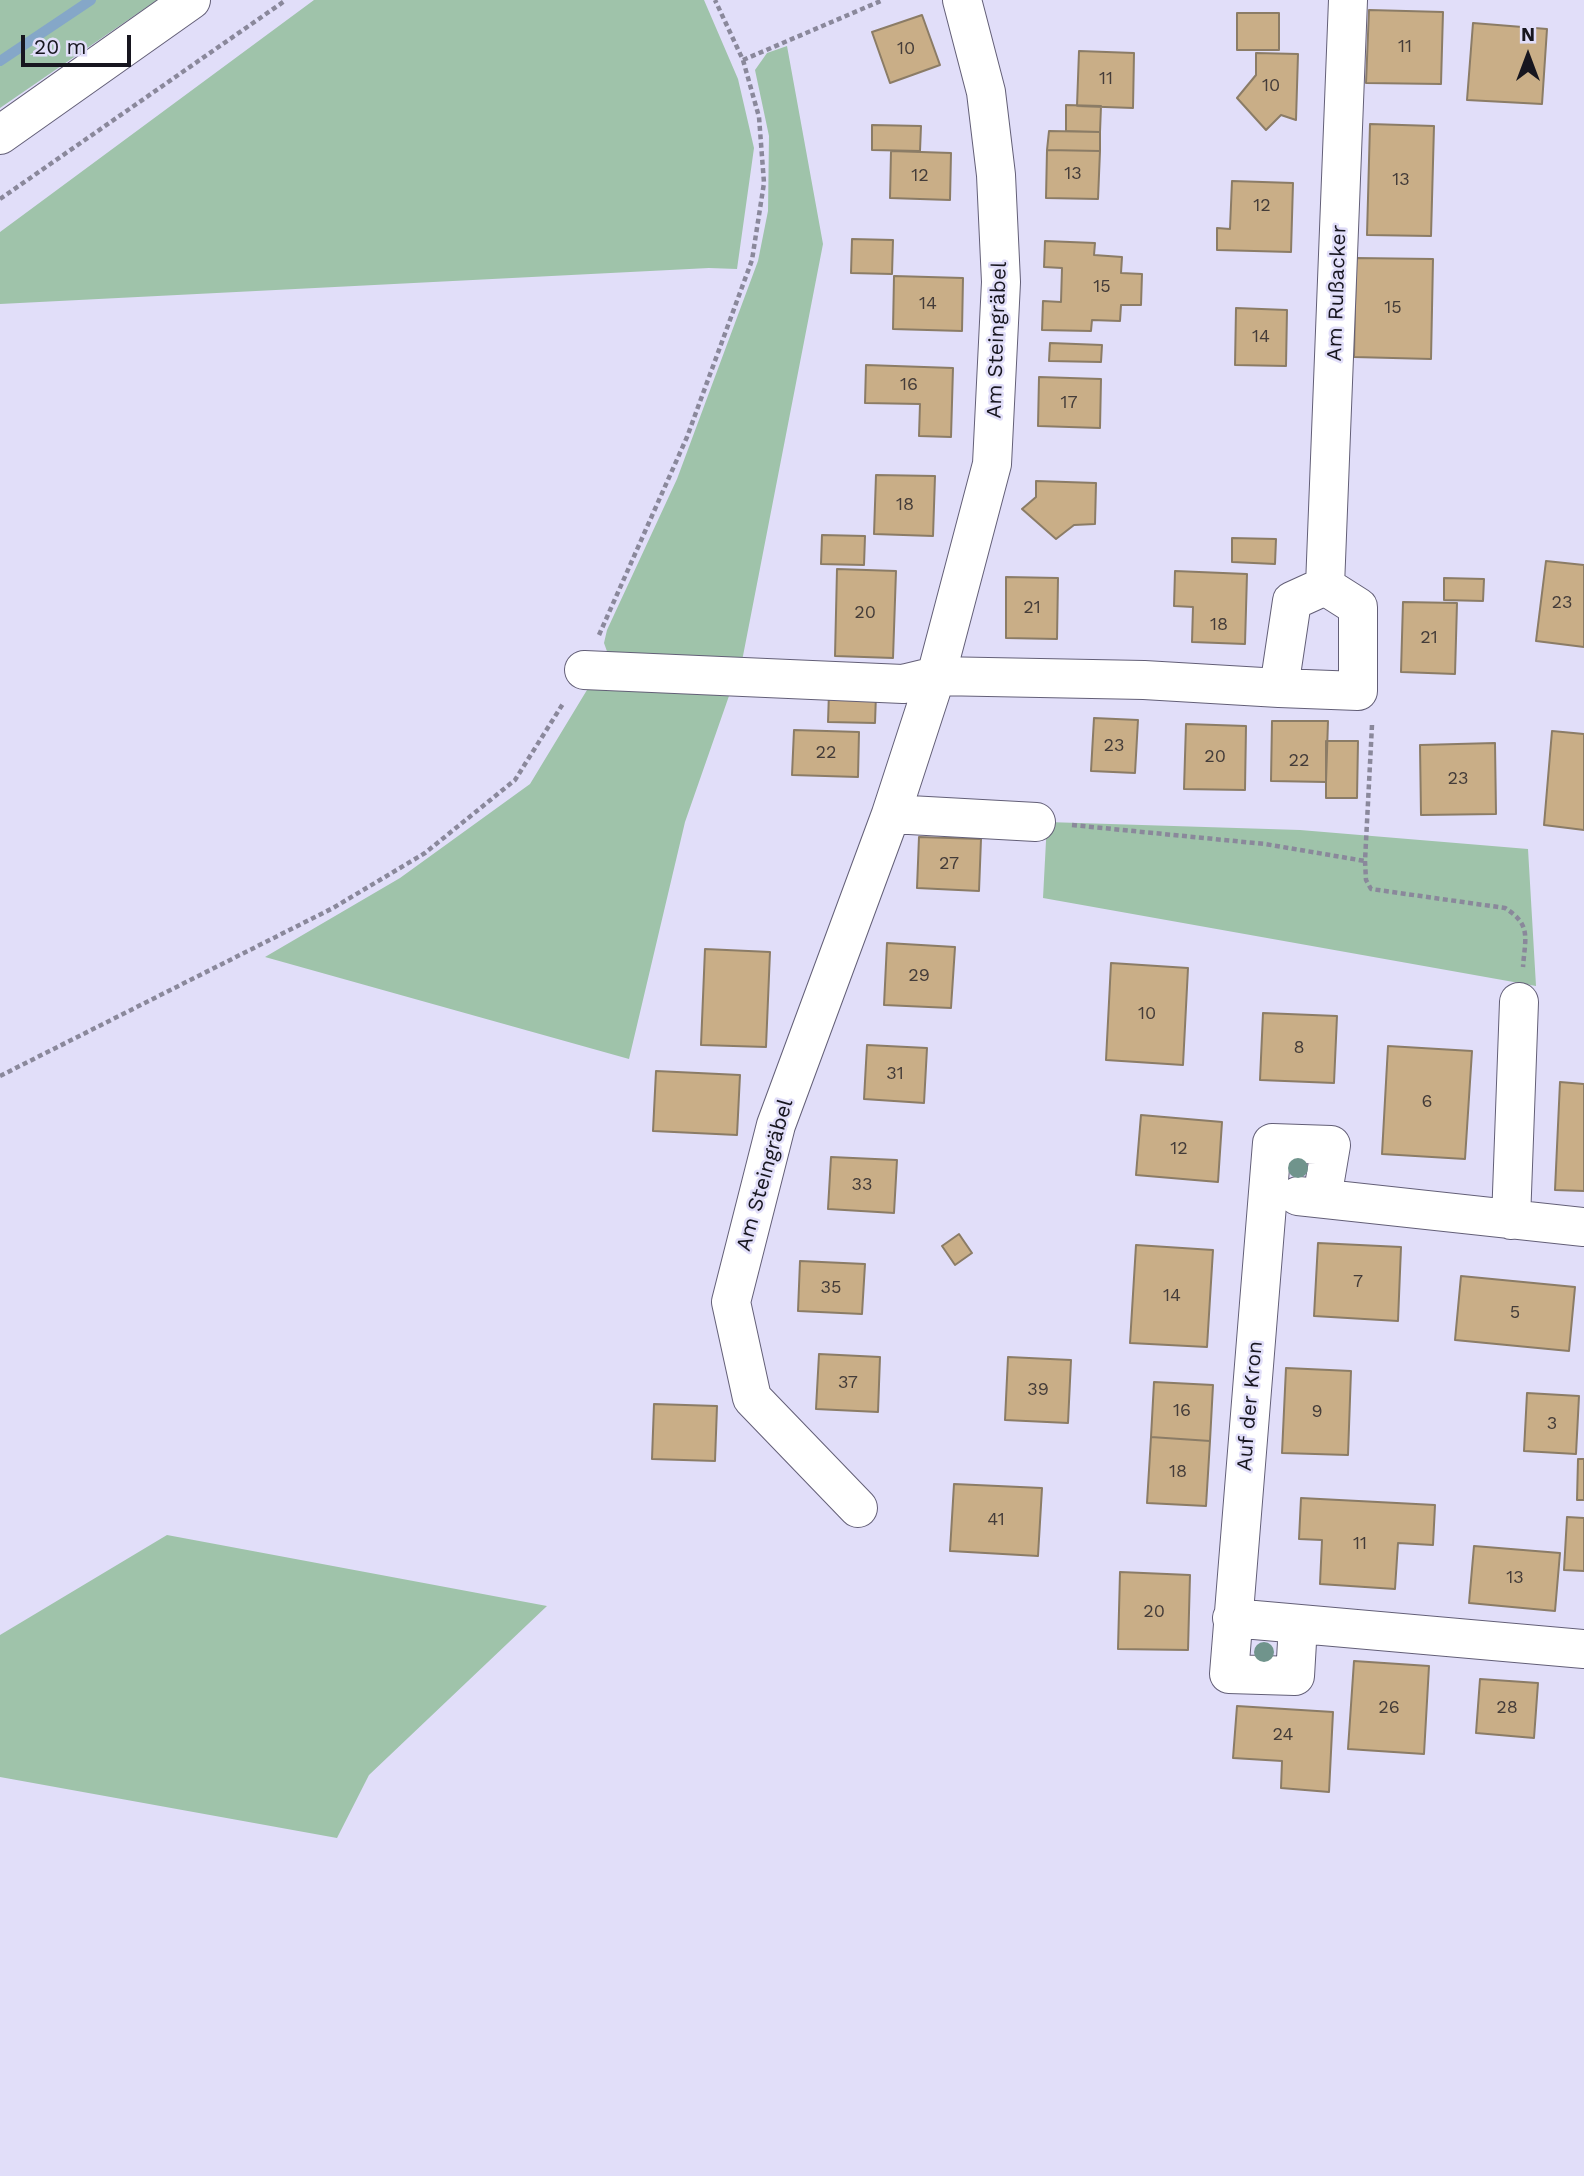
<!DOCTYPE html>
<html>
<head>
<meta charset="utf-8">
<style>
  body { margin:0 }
  #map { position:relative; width:1584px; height:2176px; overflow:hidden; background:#e1def9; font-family:"Work Sans",sans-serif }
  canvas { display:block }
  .north { position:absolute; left:1493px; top:21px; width:70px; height:70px; -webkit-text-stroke:5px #e1def9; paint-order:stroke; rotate:0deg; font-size:19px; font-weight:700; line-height:28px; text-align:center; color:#17161f }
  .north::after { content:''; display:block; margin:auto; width:24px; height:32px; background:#17161f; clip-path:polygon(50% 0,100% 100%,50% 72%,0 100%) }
  .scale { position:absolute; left:21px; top:35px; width:110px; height:32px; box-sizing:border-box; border:4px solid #17161f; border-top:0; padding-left:9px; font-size:21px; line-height:24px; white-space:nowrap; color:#17161f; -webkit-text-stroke:5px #e1def9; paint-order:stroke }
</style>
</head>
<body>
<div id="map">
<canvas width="1584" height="2176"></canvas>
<div class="north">N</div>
<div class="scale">20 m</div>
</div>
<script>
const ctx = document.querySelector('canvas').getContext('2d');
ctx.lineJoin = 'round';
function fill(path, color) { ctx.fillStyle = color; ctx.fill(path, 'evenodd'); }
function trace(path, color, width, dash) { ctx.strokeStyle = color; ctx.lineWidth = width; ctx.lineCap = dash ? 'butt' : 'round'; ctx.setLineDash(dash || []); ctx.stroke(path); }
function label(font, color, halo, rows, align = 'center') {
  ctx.font = font + ' "Work Sans",sans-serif'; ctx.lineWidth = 5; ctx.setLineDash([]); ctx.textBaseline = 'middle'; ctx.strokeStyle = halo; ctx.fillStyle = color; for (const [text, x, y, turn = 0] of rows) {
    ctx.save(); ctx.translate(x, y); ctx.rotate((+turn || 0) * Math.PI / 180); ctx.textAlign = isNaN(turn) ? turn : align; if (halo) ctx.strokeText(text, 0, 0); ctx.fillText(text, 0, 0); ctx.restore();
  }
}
fill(new Path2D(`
  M0,0h157l-157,108z
  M314,0h390l34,79 16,69 -17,121 -28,-1 -709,36v-72z
  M787,46l36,198 -81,417 -133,-4 -5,-14 3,-13 70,-151 81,-218 10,-50 1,-75 -14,-66 12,-17z
  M590,685l140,8 -45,129 -56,237 -364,-102 135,-79 130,-94z
  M1047,822l253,8 228,19 8,137 -493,-88z
  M167,1535l380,71 -178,169 -32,63 -337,-61v-142z`), '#9fc3aa');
trace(new Path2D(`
  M0,61l91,-61`), '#85a7c8', 10);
const building = new Path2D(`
  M1369,10l74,2 -2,72 -75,-1z
  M1237,13h42v37h-42z
  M922,15l18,50 -50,18 -18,-51z
  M1473,23l74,6 -5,75 -75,-4z
  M1079,51l55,2 -1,55 -56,-2z
  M1256,53l42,1 -2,66 -15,-5 -15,15 -29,-32 19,-23z
  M1066,105l35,1 -1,26 -34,-1z
  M1370,124l64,2 -3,110 -64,-1z
  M872,125l49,1 -1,25 -48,-1z
  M1049,131l51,1v19l-53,-1z
  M1047,150l53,1 -2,48 -52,-1z
  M891,151l60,2 -1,47 -60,-2z
  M1232,181l61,2 -2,69 -74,-2v-22l13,1z
  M852,239l41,1 -1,34 -41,-1z
  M1045,241l50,2 -1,12 28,2 -1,16 21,1 -1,31h-20l-1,16 -28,-1 -1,11 -49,-1 1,-29 18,1 1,-34 -18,-1z
  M1356,258l77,1 -2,100 -77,-2z
  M894,276l69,2 -1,53 -69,-2z
  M1236,308l51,2 -1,56 -51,-1z
  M1050,343l52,2 -1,17 -52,-1z
  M866,365l87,3 -2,69 -32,-1 1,-32 -55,-1z
  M1039,377l62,2 -1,49 -62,-2z
  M876,475l59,1 -2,60 -59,-2z
  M1036,481l60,2 -1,41 -21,1 -18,14 -34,-30 14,-12z
  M822,535l43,1 -1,29 -43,-1z
  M1232,538l44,1 -1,25 -43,-2z
  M1546,561l38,4v82l-48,-6z
  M837,569l59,2 -3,87 -58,-2z
  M1175,571l72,3 -2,70 -53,-2 1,-35 -19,-1z
  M1006,577l52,1 -1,61 -51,-1z
  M1444,578l40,1 -1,22 -39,-1z
  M1403,602l54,1 -2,71 -54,-2z
  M829,692l47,2 -1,29 -47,-1z
  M1094,718l44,2 -3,53 -44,-2z
  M1272,721h56l-2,61 -55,-1z
  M1186,724l60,2 -1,64 -61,-1z
  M794,730l65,2 -1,45 -66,-2z
  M1552,731l32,3v96l-40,-5z
  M1326,741h32l-1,57h-31z
  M1495,743l1,71 -75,1 -1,-70z
  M919,837l62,2 -2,52 -62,-3z
  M887,943l68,4 -4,61 -67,-3z
  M705,949l65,3 -4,95 -65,-2z
  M1111,963l77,5 -5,97 -77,-5z
  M1263,1013l74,3 -3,67 -74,-3z
  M867,1045l60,3 -3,55 -60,-4z
  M1388,1046l84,5 -7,108 -83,-5z
  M656,1071l84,4 -3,60 -84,-4z
  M1560,1082l24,2v107l-29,-1z
  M1141,1115l81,7 -4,60 -82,-7z
  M831,1157l66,3 -3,53 -66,-4z
  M959,1234l13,19 -17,12 -13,-19z
  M1318,1243l83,4 -3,74 -84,-5z
  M1136,1245l77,5 -6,97 -77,-4z
  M800,1261l65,3 -3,50 -64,-3z
  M1461,1276l114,11 -6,64 -114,-11z
  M819,1354l61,3 -2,55 -62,-3z
  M1008,1357l63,3 -3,63 -63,-3z
  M1286,1368l65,3 -3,84 -66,-2z
  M1154,1382l59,3 -3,56 -59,-4z
  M1527,1393l52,3 -3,58 -52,-3z
  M654,1404l63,2 -2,55 -63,-2z
  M1151,1437l59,4 -4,65 -59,-3z
  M1578,1459h6v41h-7z
  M954,1484l88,4 -4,68 -88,-5z
  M1301,1498l134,7 -2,40 -35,-2 -3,46 -75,-5 2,-44 -23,-1z
  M1567,1517l17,1v53l-20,-1z
  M1474,1546l86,7 -5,58 -86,-8z
  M1120,1572l70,3 -2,75 -70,-1z
  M1354,1661l75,5 -5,88 -76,-5z
  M1480,1679l58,4 -4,55 -58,-5z
  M1237,1706l96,6 -4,80 -48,-4 1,-27 -49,-3z`);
fill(building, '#c9ae87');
trace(building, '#8b7c66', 2);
const minor = new Path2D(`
  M962,0l24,92 10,83 5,107 -9,182 -56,212 -45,138 145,8
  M1325,586l23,-586
  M1325,586l33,21v84l-79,-3 13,-87z
  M584,670l319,14 33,-8 208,4 135,8
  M1298,1196l286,31
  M1511,1220l8,-218
  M858,1508l-106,-110 -21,-96 45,-177 115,-311
  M1232,1618l352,31
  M1298,1625l-3,51 -66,-2 43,-531 59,2 -9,53`);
const major = new Path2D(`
  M0,135l191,-135`);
trace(minor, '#635f77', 40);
trace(major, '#635f77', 40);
trace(new Path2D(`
  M743,60l140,-60
  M0,199l286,-199
  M599,635l88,-198 65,-177 12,-77 -5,-66 -16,-57 -28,-60
  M1372,725l-7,136 1,19 5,9 134,19c27,17 20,30 18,59
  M1072,825l193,19 100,17
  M0,1076l333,-168 92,-55 90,-73 49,-78`), '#8a889b', 4.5, [5, 3.5]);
trace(minor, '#fff', 38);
trace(major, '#fff', 38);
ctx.fillStyle = '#70948c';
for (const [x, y] of [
  [1298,1168],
  [1264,1652]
]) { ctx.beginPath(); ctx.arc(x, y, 10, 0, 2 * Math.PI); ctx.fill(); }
label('18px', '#443c39', null, [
  ["11",1405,47],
  ["10",906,49],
  ["11",1106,79],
  ["10",1271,86],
  ["13",1073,174],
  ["12",920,176],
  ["13",1401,180],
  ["12",1262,206],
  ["15",1102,287],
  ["14",928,304],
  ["15",1393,308],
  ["14",1261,337],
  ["16",909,385],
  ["17",1069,403],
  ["18",905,505],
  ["23",1562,603],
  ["21",1032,608],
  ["20",865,613],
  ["18",1219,625],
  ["21",1429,638],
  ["23",1114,746],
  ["22",826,753],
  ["20",1215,757],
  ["22",1299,761],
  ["23",1458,779],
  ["27",949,864],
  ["29",919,976],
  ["10",1147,1014],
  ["8",1299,1048],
  ["31",895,1074],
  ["6",1427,1102],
  ["12",1179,1149],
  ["33",862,1185],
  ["7",1358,1282],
  ["35",831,1288],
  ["14",1172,1296],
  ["5",1515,1313],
  ["37",848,1383],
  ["39",1038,1390],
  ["16",1182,1411],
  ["9",1317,1412],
  ["3",1552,1424],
  ["18",1178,1472],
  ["41",996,1520],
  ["11",1360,1544],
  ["13",1515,1578],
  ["20",1154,1612],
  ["26",1389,1708],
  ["28",1507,1708],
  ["24",1283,1735]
]);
label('21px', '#17161f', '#e1def9', [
  ["Am Rußacker",1337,293,-88],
  ["Am Steingräbel",997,340,-88],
  ["Am Steingräbel",765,1175,-74],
  ["Auf der Kron",1250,1406,-85]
]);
</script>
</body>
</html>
